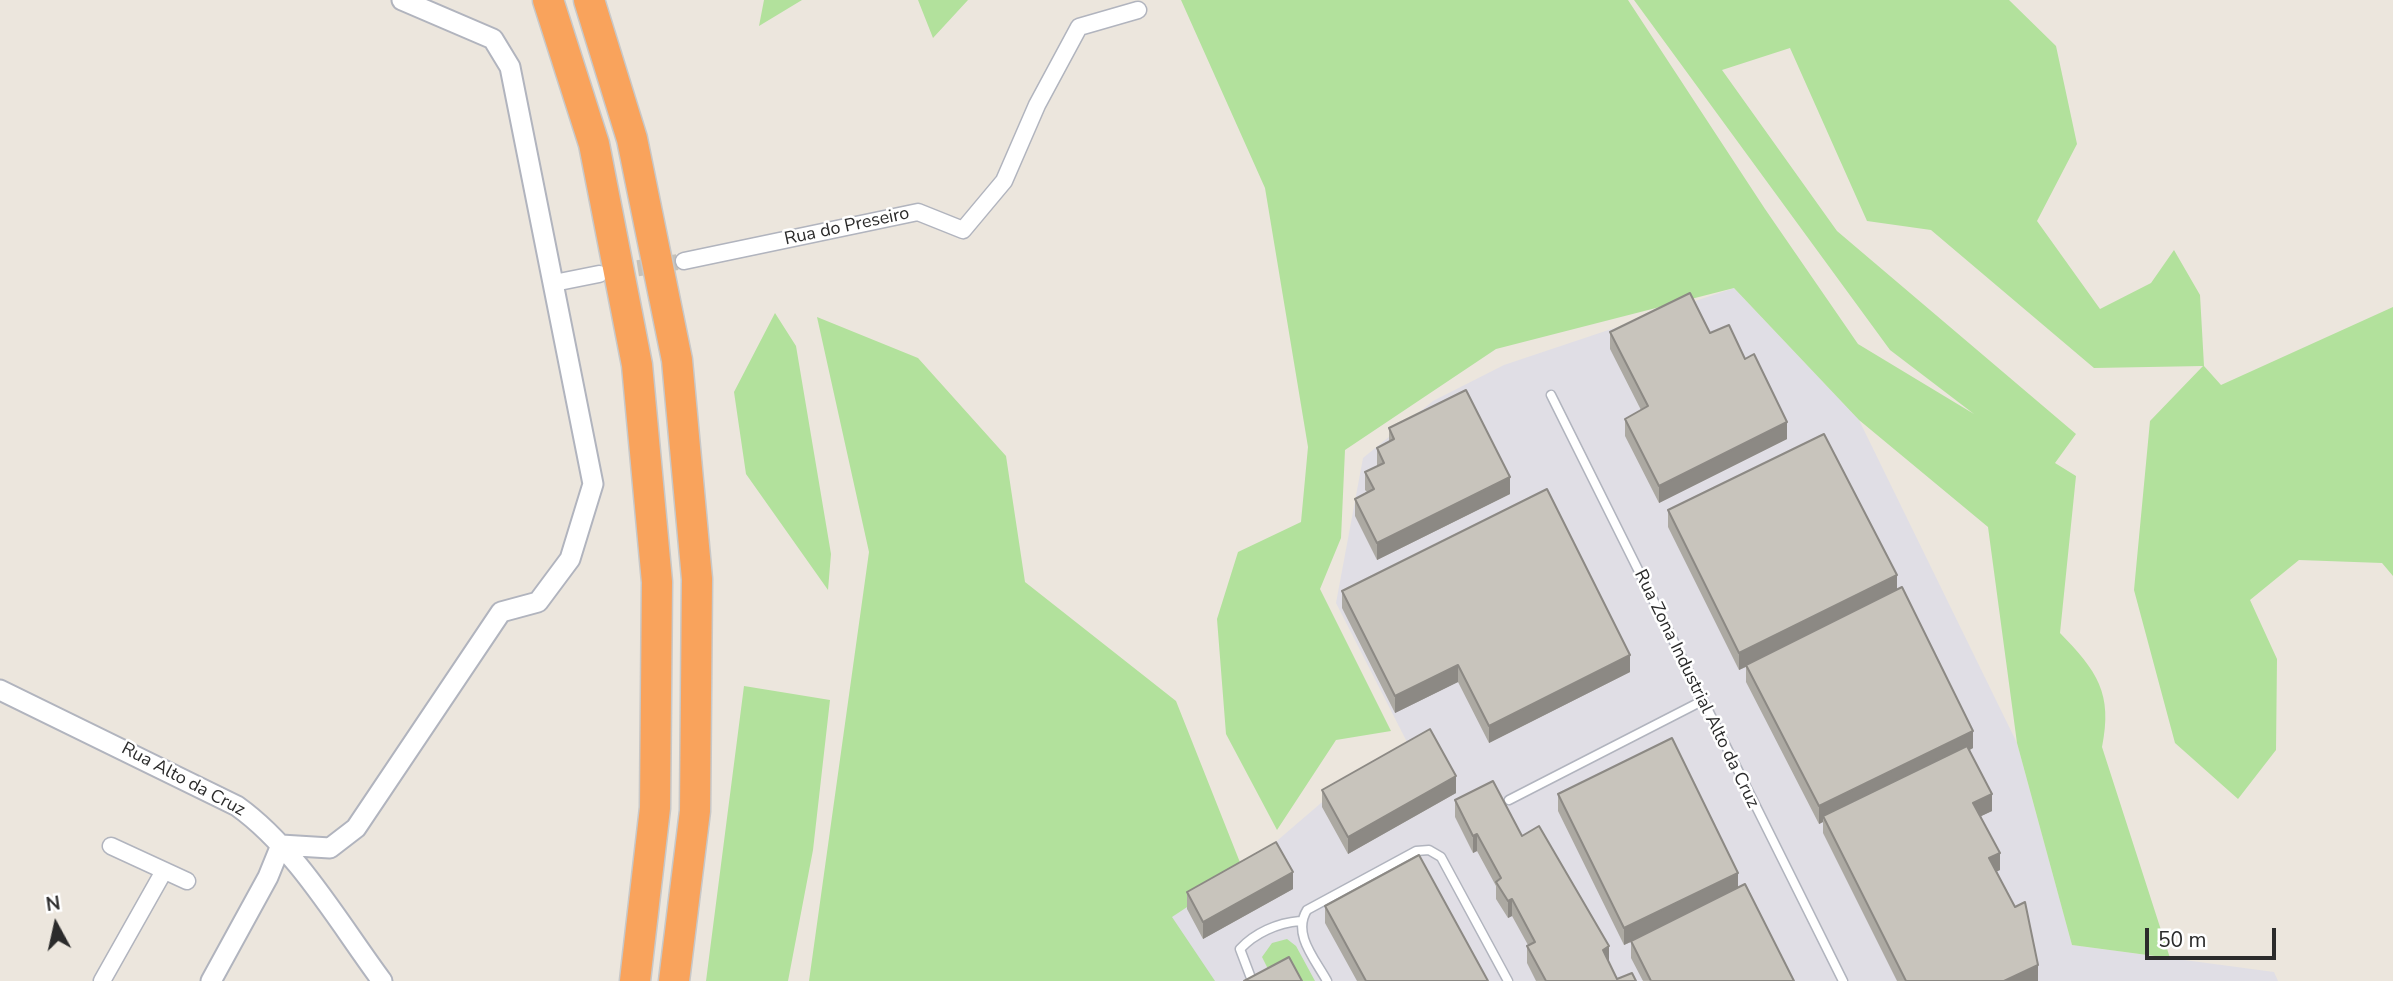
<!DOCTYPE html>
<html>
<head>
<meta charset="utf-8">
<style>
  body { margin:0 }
  #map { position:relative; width:2393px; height:981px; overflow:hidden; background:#ece6dd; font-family:"Nunito Sans",sans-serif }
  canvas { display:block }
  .north { position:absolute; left:21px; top:890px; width:70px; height:70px; -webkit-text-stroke:5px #fff; paint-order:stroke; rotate:352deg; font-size:19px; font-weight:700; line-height:28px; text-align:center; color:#2b2b2b }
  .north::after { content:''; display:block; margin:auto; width:24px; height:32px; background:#2b2b2b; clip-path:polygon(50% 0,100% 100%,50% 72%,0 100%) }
  .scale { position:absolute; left:2145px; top:928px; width:131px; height:32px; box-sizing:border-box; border:4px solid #2b2b2b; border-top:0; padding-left:9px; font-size:21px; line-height:24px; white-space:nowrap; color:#2b2b2b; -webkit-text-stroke:5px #fff; paint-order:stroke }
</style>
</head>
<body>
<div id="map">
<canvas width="2393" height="981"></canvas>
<div class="north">N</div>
<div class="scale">50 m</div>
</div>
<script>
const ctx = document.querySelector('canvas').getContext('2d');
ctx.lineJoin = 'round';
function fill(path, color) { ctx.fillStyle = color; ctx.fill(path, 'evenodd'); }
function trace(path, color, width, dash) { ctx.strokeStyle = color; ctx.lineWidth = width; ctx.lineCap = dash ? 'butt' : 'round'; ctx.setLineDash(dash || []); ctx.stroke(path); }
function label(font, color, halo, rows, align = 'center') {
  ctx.font = font + ' "Nunito Sans",sans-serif'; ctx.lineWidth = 5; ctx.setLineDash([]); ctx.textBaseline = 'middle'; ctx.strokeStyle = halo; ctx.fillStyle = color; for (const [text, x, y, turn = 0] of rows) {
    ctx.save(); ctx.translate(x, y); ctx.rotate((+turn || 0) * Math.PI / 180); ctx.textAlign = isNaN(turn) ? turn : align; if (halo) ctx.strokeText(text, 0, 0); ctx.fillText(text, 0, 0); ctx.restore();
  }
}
fill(new Path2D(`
  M1734,288l125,132 158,323 55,202 202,27 4,9h-1317l282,-111 78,-67 87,-59 -72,-141 27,-145 70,-57 71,-36z`), '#e0dee5');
fill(new Path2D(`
  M764,0h38l-43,26z
  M918,0h50l-35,38z
  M1181,0h447l137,209 93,135 116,70 -84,-64 -256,-350h375l47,46 21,98 -40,77 63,88 51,-26 23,-33 26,45 4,71 17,19 172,-78v269l-11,-13 -83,-3 -49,40 27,59 -1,91 -38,49 -63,-56 -41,-153 16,-169 53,-55 -109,2 -163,-138 -64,-9 -77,-173 -68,22 115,161 239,203 -21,29 21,13 -16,157c37,38 53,60 42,114l68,211 -98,-13 -55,-202 -29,-216 -129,-107 -125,-132 -238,61 -151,101 -4,88 -21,51 71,142 -55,9 -59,90 -51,-96 -9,-115 21,-67 63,-30 7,-75 -43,-259z
  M775,313l21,33 35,208 -3,36 -82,-116 -12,-82z
  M817,317l101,41 88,98 19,126 151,119 67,169 -71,47 43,64h-406l60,-429z
  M744,686l86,14 -17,150 -25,131h-82z
  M1287,939l9,7 19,35h-41l-12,-24 10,-14z`), '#b2e19c');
trace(new Path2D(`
  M614,272l70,-11`), '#c5c1b9', 16, [16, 8]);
const service = new Path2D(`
  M1551,395l292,586
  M1509,800l193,-99
  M1251,978l-11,-29c15,-16 37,-26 60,-28
  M1327,981c-12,-22 -35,-47 -20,-71l109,-59 13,-1 12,7 67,124`);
const minor = new Path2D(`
  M684,261l234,-49 45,18 41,-49 33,-76 42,-78 59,-17
  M554,283l45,-9
  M111,846l76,35
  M102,981l62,-110`);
const tertiary = new Path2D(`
  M0,690l237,116c59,42 102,117 145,175
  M281,845l49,3 26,-20 145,-216 37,-10 32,-43 23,-75 -83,-417 -17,-28 -91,-39
  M211,981l57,-104 13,-32`);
const motorway = new Path2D(`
  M548,0l46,144 43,221 20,217 -2,226 -20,173
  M589,0l43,139 45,221 20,219 -2,232 -21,170`);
trace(service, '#b1b4be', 11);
trace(minor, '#b1b4be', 19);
trace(tertiary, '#b1b4be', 23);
trace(motorway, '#c8c8c8', 33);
trace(service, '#fff', 8);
trace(minor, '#fff', 16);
trace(tertiary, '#fff', 19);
trace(motorway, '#f9a35c', 30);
fill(new Path2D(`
  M1610,332l100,1 35,26 42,80 -128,64 -34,-67v-17l16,-9 -31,-61z
  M1389,428l121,66 -133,66 -22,-44v-17l12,-7 -2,-2v-18l12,-6v-18l12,-6z
  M1668,510l229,80 76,158 -3,2 22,61 -11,5 19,54 -3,1 41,110h-141l-74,-148v-11l-4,2 -73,-142v-15l-7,3 -71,-143z
  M1342,591l288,81 -141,71 -31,-61 -63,31 -53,-105z
  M1322,790l134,3 -108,61 -26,-47z
  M1558,794l180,93 56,94h-151l-12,-23v-16l-7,3 -66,-134z
  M1455,800l67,36 87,127 8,16 19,2h-100l-9,-18v-17l1,-1 -16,-29 -4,2 -12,-19v-13l-19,-35 -4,2 -18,-36z
  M1293,889l-90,50 -16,-30v-17z
  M1325,906l163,75h-131l-32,-58z`), '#aca9a2');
fill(new Path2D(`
  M1787,422v17l-128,64v-17z
  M1510,477v17l-133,66v-17z
  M1897,575v17l-158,78v-17z
  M1630,655v17l-141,71v-17z
  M1458,665v17l-63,31v-17z
  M1973,731v17l-148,73 -2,-5v6l-4,2v-18z
  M1456,776v17l-108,61v-17z
  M1992,794v17l-19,9v-17z
  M1477,834v17l-4,2v-17z
  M2000,853v17l-11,5v-17z
  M1293,872v17l-90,50v-17z
  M1738,873v17l-114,55v-17z
  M1512,899v17l-4,2v-17z
  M1609,946v17l-6,-13z
  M2038,965v16h-34z`), '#8c8984');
const building = new Path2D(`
  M1690,293l20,40 19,-8 16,34 9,-5 33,68 -128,64 -34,-67 23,-13 -38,-74z
  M1466,390l44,87 -133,66 -22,-44 19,-10 -9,-17 19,-9 -7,-15 17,-9 -5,-11z
  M1824,434l73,141 -158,78 -71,-143z
  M1547,489l83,166 -141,71 -31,-61 -63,31 -53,-105z
  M1902,587l71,144 -154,75 -73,-141z
  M1430,729l26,47 -108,61 -26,-47z
  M1672,738l66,135 -114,55 -66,-134z
  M1967,746l25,48 -19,9 27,50 -11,5 26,49 10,-5 13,63 -34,16h-98l-83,-165z
  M1493,781l29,55 17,-10 70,120 -6,4 14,29 15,-6 4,8h-90l-19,-35 8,-4 -23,-43 -4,2 -12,-19 5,-4 -24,-44 -4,2 -18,-36z
  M1276,842l17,30 -90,50 -16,-30z
  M1419,855l69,126h-122l-41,-75z
  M1745,884l49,97h-143l-20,-40z
  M1289,957l13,24h-58z`);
fill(building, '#c8c4bc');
trace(building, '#8c8984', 2);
label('18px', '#2b2b2b', '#fff', [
  ["Rua do Preseiro",847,227,-12],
  ["Rua Zona Industrial Alto da Cruz",1696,689,64],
  ["Rua Alto da Cruz",183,780,28]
]);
</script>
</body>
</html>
